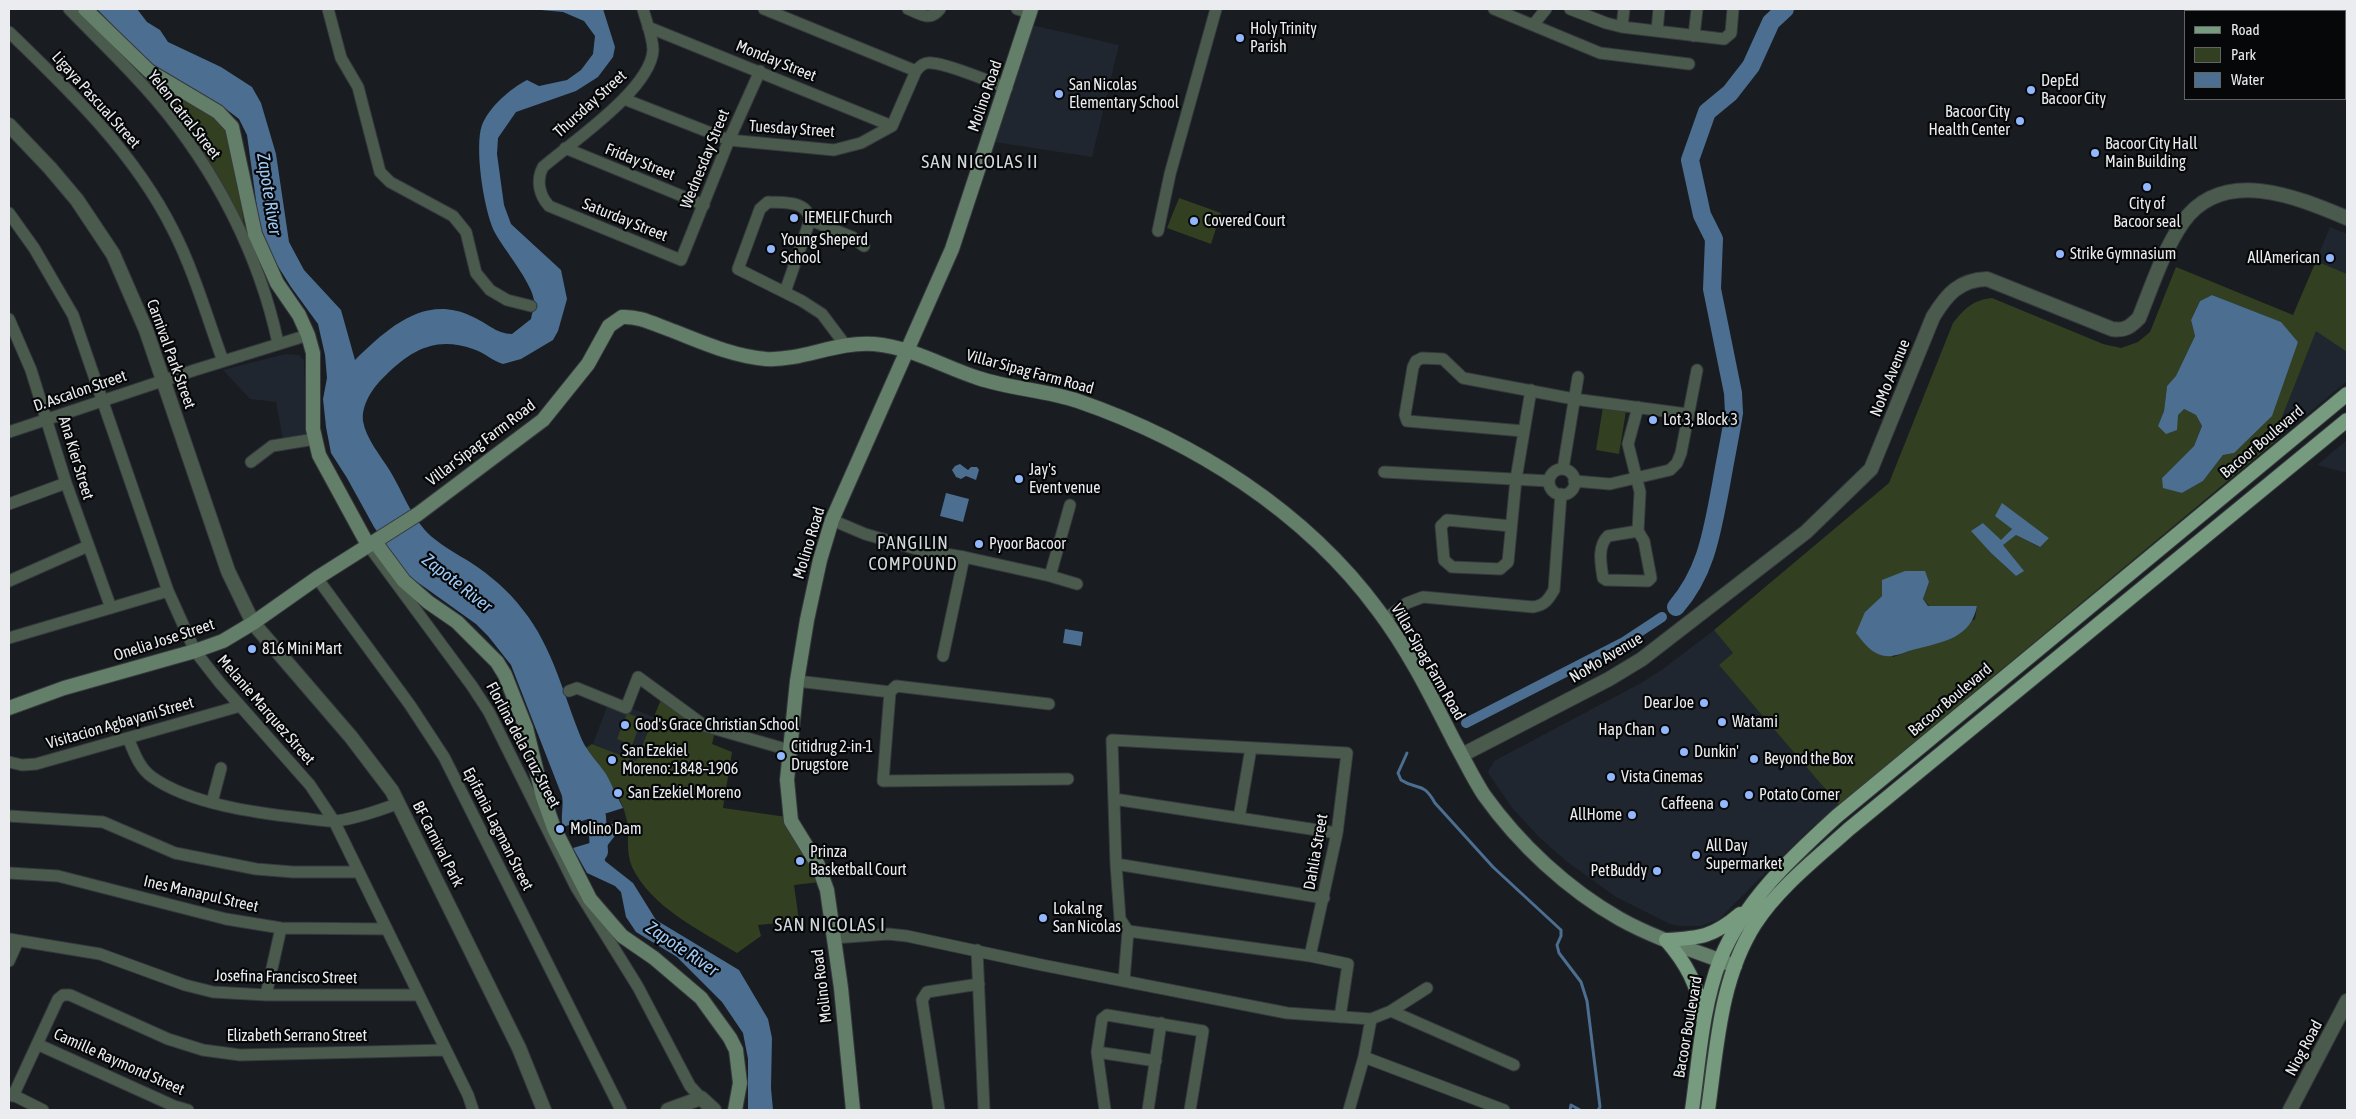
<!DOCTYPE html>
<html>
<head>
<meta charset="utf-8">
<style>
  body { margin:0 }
  #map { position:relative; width:2356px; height:1119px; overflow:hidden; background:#191c20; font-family:"Asap Condensed",sans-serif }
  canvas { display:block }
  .frame { position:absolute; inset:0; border:10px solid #eaecef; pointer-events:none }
  .legend { position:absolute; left:2184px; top:10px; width:162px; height:90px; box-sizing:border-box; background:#060708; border:1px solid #616364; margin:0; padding:6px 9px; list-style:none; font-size:15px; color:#eaecef }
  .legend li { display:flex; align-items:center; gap:10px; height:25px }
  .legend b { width:25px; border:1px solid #616364 }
</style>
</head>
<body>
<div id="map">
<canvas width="2356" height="1119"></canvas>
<div class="frame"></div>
<ul class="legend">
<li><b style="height:6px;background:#779b7e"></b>Road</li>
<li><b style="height:14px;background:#324021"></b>Park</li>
<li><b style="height:14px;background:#4b6e91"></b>Water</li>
</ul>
</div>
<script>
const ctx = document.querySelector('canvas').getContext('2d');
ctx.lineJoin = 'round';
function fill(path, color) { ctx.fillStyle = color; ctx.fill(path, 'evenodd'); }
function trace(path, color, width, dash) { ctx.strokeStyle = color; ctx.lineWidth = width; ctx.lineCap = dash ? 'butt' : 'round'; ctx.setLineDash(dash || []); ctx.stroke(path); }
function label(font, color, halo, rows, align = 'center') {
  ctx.font = font + ' "Asap Condensed",sans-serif'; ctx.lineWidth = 4.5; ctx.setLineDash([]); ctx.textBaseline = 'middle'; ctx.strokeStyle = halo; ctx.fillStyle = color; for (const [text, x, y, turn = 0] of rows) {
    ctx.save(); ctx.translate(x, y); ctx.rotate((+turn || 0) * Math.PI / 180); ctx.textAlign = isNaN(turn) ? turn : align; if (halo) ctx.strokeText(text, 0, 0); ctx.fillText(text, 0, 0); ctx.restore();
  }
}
fill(new Path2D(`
  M1032,25l87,20 -27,112 -98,-15z
  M2330,227l17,7v40l-31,-13z
  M2316,330l31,22v29l-69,58 -3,-3z
  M285,354l14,1 5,5 3,78 -24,2 -7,-38 -26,-3 -27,-29z
  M2347,440v33l-30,-8z
  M1714,630l19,23 -14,12 120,140 -30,25 -91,90 -17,6h-21l-10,-2 -54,-27 -50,-36 -27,-24 -26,-28 -25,-36 1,-3 5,-9 147,-78 22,-14z
  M608,704l20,3 26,10 -18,44 -43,-17z`), '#20262f');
fill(new Path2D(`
  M73,9h11l10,12 130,100 15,63 5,41 -37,-63z
  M1179,198l42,15 -10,31 -44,-16z
  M2316,261l31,13v78l-31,-21 -41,104 3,4 -439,366 -120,-140 14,-12 -19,-23 175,-147 64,-160c12,-15 20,-23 39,-25l111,46 18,4 17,-6 12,-10 26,-65 117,48zM2212,295l68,27 18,20 -64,111 -11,2 -20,26 -21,12 -20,-15 32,-32 8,-20 -6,-11 -12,-6 -26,17 6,-15 3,-25 9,-9 19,-41 -4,-16 9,-19zM2002,504l47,34 -10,9 -23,-12 -14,10 21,26 -7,5 -25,-23 -19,-22 11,-8 18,18 11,-12zM1929,582l-6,17 6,7h48l-2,13 -61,30 -21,8 -28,-45 17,-16z
  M1603,407l23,4 -7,43 -23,-4z
  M662,697l53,34 -3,13 20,8 -9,56 64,9 33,65 -26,3 5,36 -41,4 3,11 -24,17c-37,-23 -85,-45 -105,-86 -6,-14 -3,-31 -5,-46 -5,-27 -26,-51 -41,-73l6,-4 44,17z
  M627,713l15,6 -10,26 -15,-6z`), '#324021');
fill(new Path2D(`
  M97,9h40l10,13 13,8 8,12 53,25 31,20 9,16 15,51 13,88 15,28 37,40 14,50c32,-31 69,-66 116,-44 15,6 25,18 41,18l19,-15c1,-6 4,-13 3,-19 -3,-19 -30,-50 -40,-69 -10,-21 -20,-84 -12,-106 8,-19 28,-36 45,-45l12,6 28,-6 14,-10 12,-16 2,-18 -11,-15 -21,-9 -33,-3h73l12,38 -2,10 -15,20 -22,14 -60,21 -18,26 -1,16 7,51 7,19 50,46 6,29 -9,32 -5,9 -32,19 -18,5c-11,-3 -19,-12 -30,-15 -36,-13 -61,0 -87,26 -12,11 -25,29 -23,46 3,18 18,35 27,50 14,23 21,47 42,66 12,10 25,17 38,25 20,13 39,29 53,48 30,37 41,87 59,130 6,13 16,22 24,34 6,11 11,22 17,34l-60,19c-3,-11 1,-20 -1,-31l-51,-131 -23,-29 -12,-12 -70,-50 -32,-47 -27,-49 -16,-25 -5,-26 -3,-28 4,-21 -2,-23 -7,-31 -27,-37 -22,-35 -10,-30 -12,-87 -8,-16 -13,-10 -77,-46z
  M2212,295l69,27 17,20 -26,74 -38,37 -11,2 -20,26 -21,12 -19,-5 -1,-10 32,-32 8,-20 -6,-11 -12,-6 -6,6 -1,15 -11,4 -8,-8 6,-15 3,-25 9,-10 19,-40 -4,-16 9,-19z
  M960,464l8,6 3,-3h6l2,3 -3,10 -10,-4 -5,3 -5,-2 -4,-7 3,-4z
  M946,493l23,6 -6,23 -23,-6z
  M2002,503l47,35 -9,9 -24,-12 -13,10 21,26 -8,5 -25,-23 -20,-22 12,-8 18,17 11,-11 -17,-13z
  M1905,571h20l4,11 -6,17 5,7h49c-6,32 -34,36 -61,43 -13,3 -24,11 -38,5 -9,-4 -16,-13 -22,-21l9,-21 17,-16v-16z
  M1065,629l18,3 -2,14 -18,-3z
  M619,821l-2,12 -13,17 1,11 28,22 23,37 83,50 29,49 4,19 -1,50 2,22h-25v-51l-5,-26 -21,-31 -45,-45 -41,-25 -10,-15 -5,-25 -6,-6 -28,-13 -14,-25 20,-6 -2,-9z`), '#4b6e91');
trace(new Path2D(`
  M1407,753l-9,20 3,7c17,11 22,1 34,23l58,64 68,63v6l-4,9 2,8 22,29 6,19 13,106 -2,3
  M1570,1110l1,-5 9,5`), '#4b6e91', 3);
trace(new Path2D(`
  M1466,723l158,-81 38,-25`), '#4b6e91', 10);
trace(new Path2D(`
  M1676,607c31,-36 36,-76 45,-122 4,-24 9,-47 13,-72l-1,-20 -21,-104 2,-50 -12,-24 -12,-55 17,-48 23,-19 21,-27 20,-44 14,-13
  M587,795l10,22 2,35`), '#4b6e91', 18);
const minor = new Path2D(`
  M69,9c29,30 60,59 87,91 59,69 103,154 122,243
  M328,9l13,49 17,29 22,85 10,10 63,34 13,16 10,41 14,17 17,10 24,6
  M643,9c3,12 10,28 10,41 -2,39 -81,92 -110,117 -7,13 -4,28 6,39l132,54 48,-120 31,-69
  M764,9l152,62
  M908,9c13,5 22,13 32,0
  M1017,9l13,4
  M1494,9l106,44 89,11
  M1570,9l36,14 16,4 102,12 7,-6 2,-24
  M1533,25l13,-16
  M648,27l244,99
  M1622,27l2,-18
  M1657,31l2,-22
  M9,32c61,59 125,120 164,198 21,41 34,87 50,131
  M1694,36l3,-27
  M624,99l105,41 105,10 27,-7 31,-17 24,-55c4,-5 8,-9 16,-8 17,1 56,18 75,25
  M565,148l139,57
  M9,213l25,35 39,67 95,276 27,60 25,32 90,102 24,36 134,274 5,15
  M810,220l42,17 12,9
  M1158,231l12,-57 46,-165
  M785,292l25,-72c-3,-20 -26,-17 -42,-18l-8,7 -22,60 64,32 20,13 24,32
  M9,319l22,51 35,113 45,125
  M1638,407l-10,37 12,48 -2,39 6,10 7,37 -3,3 -42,-1 -3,-2c-2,-13 -6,-32 5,-42l30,-5
  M1523,431l-116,-10 -2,-6 8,-48 3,-6 6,-3 21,1 20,19 111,21 113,15
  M9,432l186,-62 113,-35
  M251,462l21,-16 43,-7
  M1563,469l15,-92
  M1549 482a13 13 0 1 1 26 0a13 13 0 1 1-26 0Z
  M1384,472l165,9
  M1574,481l36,3 60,-14 7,-7 4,-10 16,-83
  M9,504l57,-21
  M832,520l33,14 55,16 44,7 86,19 27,8
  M1511,526l-64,-6 -6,6 3,34 8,7 48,2 8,-7 8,-83 15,-89
  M368,545l104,141 17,26 87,175 62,100 52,99 11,12
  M1050,576l20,-71
  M317,578l93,127 34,52 177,353
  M9,581l79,-35
  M1385,619l22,-16 16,-6 110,10c12,-2 15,-7 21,-17l7,-96
  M9,638l159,-47
  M943,656l21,-99
  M797,681l93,11
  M569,691l8,-3 49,20 12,-31 67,49 84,24
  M1049,704l-153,-18 -6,6 -7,89 185,-2
  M128,738c6,14 11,30 24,39 38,27 104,36 150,41 11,1 23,4 34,3 22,-3 42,-10 63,-18
  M9,762l13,3 14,-1 204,-58
  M1114,799l223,34
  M212,802l9,-34
  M9,816l94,6 72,31 81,16 37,3h66
  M1239,818l12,-70
  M1116,864l208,34
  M9,873l49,3 168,43 55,9 106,1
  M1128,931l182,25 38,8 -8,53
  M834,938l54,-4 19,2 135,29 245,48 84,6 20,-8 36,-23
  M9,939l91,15 85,31 28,7 53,3h153
  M977,950l7,160
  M9,961l9,-20
  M1124,981l4,-50 -8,-12 -4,-55 -4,-124 235,13 -10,80 -27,123
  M266,995l15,-67
  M1391,1011l123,54
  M37,1044l137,62 14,4
  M1097,1052l59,9
  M1364,1057l140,53
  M9,1093l34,17
  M13,1096l45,-97 5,-4h7l98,44 35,11 37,5 206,-5
  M939,1110l-17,-110 5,-8 52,-8
  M1105,1110l-8,-58 5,-33 5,-4 96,16 -13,79
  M1148,1110l13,-87
  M1349,1110l15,-53 7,-38`);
const tertiary = new Path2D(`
  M9,125l41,43 27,32 36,54 33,76 82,241 25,52 98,114 41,54 127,257 25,62
  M1462,755l147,-76 33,-20 164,-127 65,-63 62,-152c14,-23 26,-37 54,-38l125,50c13,2 18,-2 27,-11 13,-32 24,-67 44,-96 40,-56 114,-25 164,-4
  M668,1110l33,-12 13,12
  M2290,1110l57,-109`);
const secondary = new Path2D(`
  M85,9l64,62 69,41 14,15 23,107 22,49 22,32 9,20 5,18v76l6,26 49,90
  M375,542l29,39 24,21 29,20 40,40 8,13 21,53 17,69 11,31 36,71 32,37 32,22 47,40 29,40 6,12 4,33 -5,27
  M9,708l55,-20 131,-37 28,-10 30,-18 64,-45 101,-64 125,-94 45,-56 21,-38 13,-9c16,-1 30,6 46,12 32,12 63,27 98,30 36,2 71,-18 108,-15 37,3 70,23 104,34 33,11 67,12 100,23 116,40 227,110 300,209 31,41 53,86 76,131 10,18 19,37 30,54 35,49 83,94 136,124 36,20 76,32 115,47
  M853,1110l-12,-122 -14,-98 -9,-25 -27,-44 -4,-41 10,-99 10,-61 13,-60 12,-40 120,-271 79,-240`);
const primary = new Path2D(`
  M1666,940c20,23 33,46 36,77
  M1666,940c34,-2 47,-3 74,-26
  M1692,1110c7,-49 10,-103 28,-150 24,-59 71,-102 117,-144l510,-422
  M1708,1110c9,-63 12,-131 47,-186 24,-37 62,-66 94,-95l498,-409`);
trace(minor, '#36393d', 13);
trace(tertiary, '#36393d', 16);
trace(secondary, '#36393d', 16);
trace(primary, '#36393d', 16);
trace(minor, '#4a5b4d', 11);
trace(tertiary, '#4a5b4d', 14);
trace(secondary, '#647f69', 14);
trace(primary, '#779b7e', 14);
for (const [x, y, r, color] of [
  [1240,38,5,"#92b7fd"],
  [2031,90,5,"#92b7fd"],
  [1059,94,5,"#92b7fd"],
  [2020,121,5,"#92b7fd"],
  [2095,153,5,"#92b7fd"],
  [2147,187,5,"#92b7fd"],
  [794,218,5,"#92b7fd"],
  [1194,221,5,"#92b7fd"],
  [771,249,5,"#92b7fd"],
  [2060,254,5,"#92b7fd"],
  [2330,258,5,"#92b7fd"],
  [1653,420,5,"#92b7fd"],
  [1019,479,5,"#92b7fd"],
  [979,544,5,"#92b7fd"],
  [252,649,5,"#92b7fd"],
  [1704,703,5,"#92b7fd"],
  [1722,722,5,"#92b7fd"],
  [625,725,5,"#92b7fd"],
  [1665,730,5,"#92b7fd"],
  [1684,752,5,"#92b7fd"],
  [781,756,5,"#92b7fd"],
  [1754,759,5,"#92b7fd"],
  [612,760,5,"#92b7fd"],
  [1611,777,5,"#92b7fd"],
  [618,793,5,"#92b7fd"],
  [1749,795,5,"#92b7fd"],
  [1724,804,5,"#92b7fd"],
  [1632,815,5,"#92b7fd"],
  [560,829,5,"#92b7fd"],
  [1696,855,5,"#92b7fd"],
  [800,861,5,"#92b7fd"],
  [1657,871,5,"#92b7fd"],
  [1043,918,5,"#92b7fd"]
]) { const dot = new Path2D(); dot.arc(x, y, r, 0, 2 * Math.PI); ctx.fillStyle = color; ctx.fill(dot); trace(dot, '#060708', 2); }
label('16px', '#eaecef', '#060708', [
  ["Holy Trinity",1250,29],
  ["Parish",1250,47],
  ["DepEd",2041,81],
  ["Bacoor City",2041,99],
  ["San Nicolas",1069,85],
  ["Elementary School",1069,103],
  ["Bacoor City",2010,112,"right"],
  ["Health Center",2010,130,"right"],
  ["Bacoor City Hall",2105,144],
  ["Main Building",2105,162],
  ["City of",2147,204,"center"],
  ["Bacoor seal",2147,222,"center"],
  ["IEMELIF Church",804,218],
  ["Covered Court",1204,221],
  ["Young Sheperd",781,240],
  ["School",781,258],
  ["Strike Gymnasium",2070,254],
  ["AllAmerican",2320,258,"right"],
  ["Lot 3, Block 3",1663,420],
  ["Jay's",1029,470],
  ["Event venue",1029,488],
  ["Pyoor Bacoor",989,544],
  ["816 Mini Mart",262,649],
  ["Dear Joe",1694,703,"right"],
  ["Watami",1732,722],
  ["God's Grace Christian School",635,725],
  ["Hap Chan",1655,730,"right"],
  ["Citidrug 2-in-1",791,747],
  ["Drugstore",791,765],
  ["San Ezekiel",622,751],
  ["Moreno: 1848–1906",622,769],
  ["Dunkin'",1694,752],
  ["Beyond the Box",1764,759],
  ["Vista Cinemas",1621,777],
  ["San Ezekiel Moreno",628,793],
  ["Potato Corner",1759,795],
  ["Caffeena",1714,804,"right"],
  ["AllHome",1622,815,"right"],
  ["Molino Dam",570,829],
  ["All Day",1706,846],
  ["Supermarket",1706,864],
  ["Prinza",810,852],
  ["Basketball Court",810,870],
  ["PetBuddy",1647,871,"right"],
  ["Lokal ng",1053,909],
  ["San Nicolas",1053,927]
], 'left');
label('16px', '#eaecef', '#060708', [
  ["Monday Street",776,61,22],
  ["Molino Road",985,96,-71],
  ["Ligaya Pascual Street",96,100,48],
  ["Thursday Street",590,104,-42],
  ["Yelen Catral Street",184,115,52],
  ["Tuesday Street",792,129,4],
  ["Wednesday Street",705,159,-68],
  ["Friday Street",640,162,22],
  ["Saturday Street",625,220,22],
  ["Carnival Park Street",171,354,70],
  ["Villar Sipag Farm Road",1030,372,15],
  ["NoMo Avenue",1890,378,-68],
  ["D. Ascalon Street",80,391,-19],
  ["Bacoor Boulevard",2262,442,-40],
  ["Villar Sipag Farm Road",481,443,-37],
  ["Ana Kier Street",76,458,73],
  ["Molino Road",809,543,-73],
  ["Onelia Jose Street",164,640,-18],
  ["NoMo Avenue",1606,658,-31],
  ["Villar Sipag Farm Road",1428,662,60],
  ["Bacoor Boulevard",1950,700,-40],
  ["Melanie Marquez Street",266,710,49],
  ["Visitacion Agbayani Street",120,723,-16],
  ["Florlina dela Cruz Street",523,745,62],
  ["Epifania Lagman Street",498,829,63],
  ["BF Carnival Park",438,844,63],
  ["Dahlia Street",1316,852,-80],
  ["Ines Manapul Street",201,894,13],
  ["Josefina Francisco Street",286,977,1],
  ["Molino Road",822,986,-97],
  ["Bacoor Boulevard",1688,1027,-80],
  ["Elizabeth Serrano Street",297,1036],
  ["Niog Road",2304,1048,-62],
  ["Camille Raymond Street",119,1062,24]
]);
label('italic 18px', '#9dc9f6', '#060708', [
  ["Zapote River",269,194,81],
  ["Zapote River",457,583,38],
  ["Zapote River",682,949,34]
]);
ctx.letterSpacing = '1px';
label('18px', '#d2d7dc', '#060708', [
  ["PANGILIN",913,543],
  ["COMPOUND",913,564]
]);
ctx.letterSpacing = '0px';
ctx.letterSpacing = '1px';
label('19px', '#d2d7dc', '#060708', [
  ["SAN NICOLAS II",980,162],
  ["SAN NICOLAS I",830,925]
]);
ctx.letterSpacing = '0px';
</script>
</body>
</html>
